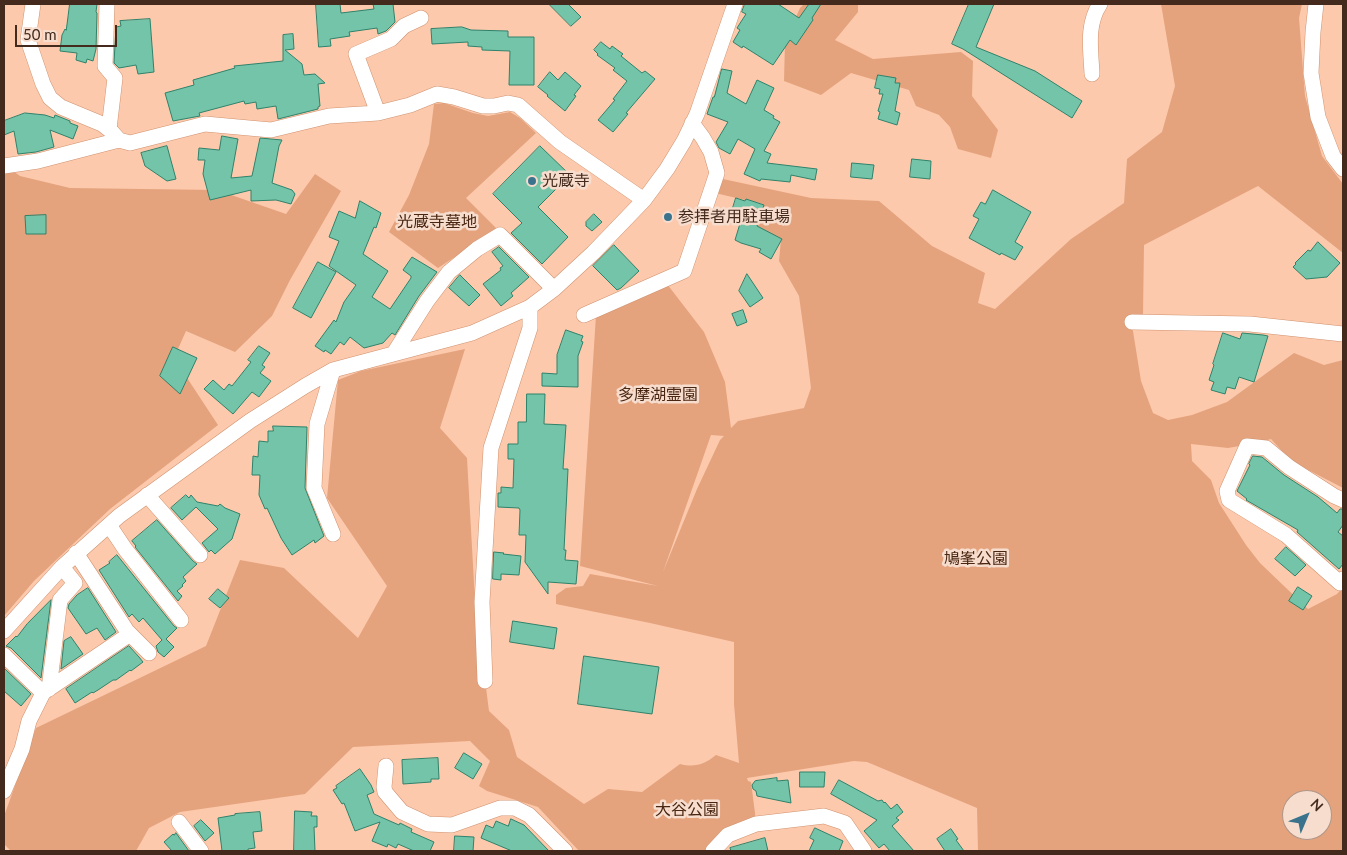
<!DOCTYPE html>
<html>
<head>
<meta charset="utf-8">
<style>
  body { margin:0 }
  #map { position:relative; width:1347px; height:855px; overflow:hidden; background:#fdc9ac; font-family:Lato,sans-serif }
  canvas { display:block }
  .frame { position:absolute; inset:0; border:5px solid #432a1c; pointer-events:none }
  .north { position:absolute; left:1282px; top:790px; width:50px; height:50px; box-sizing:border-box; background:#f7ddce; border:1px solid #af9587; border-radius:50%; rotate:45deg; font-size:14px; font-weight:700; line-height:20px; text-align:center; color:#432a1c }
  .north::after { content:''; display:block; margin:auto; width:18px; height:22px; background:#3b738d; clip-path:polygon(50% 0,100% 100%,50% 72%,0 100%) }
  .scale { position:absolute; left:15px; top:25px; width:102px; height:22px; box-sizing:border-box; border:2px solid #432a1c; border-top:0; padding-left:6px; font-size:15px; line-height:18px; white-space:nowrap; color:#432a1c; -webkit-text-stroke:4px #f7ddce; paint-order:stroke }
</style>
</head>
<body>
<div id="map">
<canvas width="1347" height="855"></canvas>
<div class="frame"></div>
<div class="north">N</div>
<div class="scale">50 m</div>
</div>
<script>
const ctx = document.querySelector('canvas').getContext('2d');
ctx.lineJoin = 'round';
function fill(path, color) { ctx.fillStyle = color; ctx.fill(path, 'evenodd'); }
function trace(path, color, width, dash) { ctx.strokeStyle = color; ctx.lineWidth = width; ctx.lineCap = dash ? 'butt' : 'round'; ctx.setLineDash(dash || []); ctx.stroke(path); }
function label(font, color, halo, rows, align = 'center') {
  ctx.font = font + ' Lato,"Noto Sans JP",sans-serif'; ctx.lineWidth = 5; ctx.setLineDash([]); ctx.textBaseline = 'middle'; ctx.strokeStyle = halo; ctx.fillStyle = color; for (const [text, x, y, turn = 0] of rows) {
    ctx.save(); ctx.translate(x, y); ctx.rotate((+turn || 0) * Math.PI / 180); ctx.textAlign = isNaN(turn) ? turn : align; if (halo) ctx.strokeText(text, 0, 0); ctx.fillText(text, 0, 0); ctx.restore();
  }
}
fill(new Path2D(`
  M804,4h54v8l-23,28 38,19 88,-7 12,9 -1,35 26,34 -7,28 -33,-9 -8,-22 -11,-12 -23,-9 -7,-16 -58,-17 -30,22 -37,-14 1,-39 15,-34z
  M1161,4h141l-3,14 6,78 17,60 21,28v69l-85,-67 -114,59 -1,69 -11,11 9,56 12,32 15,7 24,-5 35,-13 67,-49 30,12 19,-5v128l-52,-27 -20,-22 -14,4 -29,5 -37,-4 1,17 19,19 8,23 27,42 14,18 48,46 29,-15 6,-7v264h-365l-1,-43 -110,-46 -13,-1 -107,17 1,3 3,1 5,39 -43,21 -8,9h-126l-41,-44 -51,-16 -8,-5 11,-25 -20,-20 -117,6 -48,47 -125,18 -31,16 -13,23h-125l-7,-7v-28l32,-88 170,-82 34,-86 44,8 74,70 29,-52 -60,-88 11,-118 23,-9 104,-22 -25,79 27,30 8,143 14,110 20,19 8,27 67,47 24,-15 34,3 38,-28c15,4 25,0 36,-9l23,8 -5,-59v-62l-84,-19 -94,-19v-9l10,-7 17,-2 7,-12 68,12 -78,-20 16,-251 71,-31 37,48 21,50 6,46 7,-7 66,-13 7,-20 -5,-41 -7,-51 -20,-35 2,-22 -25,-12 6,-23 -47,-11 2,-11 6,-3 88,19 68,3 53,45 53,27 -7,30 17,6 76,-70 53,-36 3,-44 35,-27 13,-46zM711,435l13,1 -4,4 -23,49 -34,83zM1292,800h30v30h-30z
  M444,103l29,10 15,3 22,-4 10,6 16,15 -70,65 31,31 -59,39 -49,-36 20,-37 20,-51 5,-40z
  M4,166h2l14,10 50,12 147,2 69,24 29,-40 26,17 -51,89 -18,36 -37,36 -49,-21 -12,27 44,67 -108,84 -76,72 -30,35z`), '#e4a37d');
const building = new Path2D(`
  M70,4h27l-1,8 1,1 -1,36 -3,12 -6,-2 -1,4 -10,-3 1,-7 -17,-2 2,-16 3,-6 1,1z
  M316,4h24l1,9 33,-4 -1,-5h20l2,18 -9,9 -8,3 -1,-6 -28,4 1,4 -20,3 1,7 -12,1z
  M549,4h19l13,13 -10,9z
  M745,4h33l21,14 10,-14h12l-9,14 1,2 -17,25 -6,-5 -17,25 -30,-19 -1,2 -9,-6 7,-12 -3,-2 9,-14 -4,-2z
  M969,4h25l-18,43 59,24 47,30 -10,17 -109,-69 -11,-5z
  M150,19l4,53 -16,2 -2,-9 -17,3 -5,-5 2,-36 5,-1 -1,-5z
  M462,27l9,3 37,1v6h26v48h-25l1,-34 -28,-1v-3l-14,-1v-4l-36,2 -1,-15z
  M293,34l1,15 -9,1 17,14 2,11 11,-1 10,9 -7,1 2,22 -2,1v2l-40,10 -2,-13 -19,3 -1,-7 -11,2 -1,-3 -45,12 1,3 -27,5 -8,-28 29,-8 -1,-5 42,-12 -1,-2 49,-5v-26z
  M601,42l9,7 2,-3 11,8 -2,2 21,17 3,-2 10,8 -29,34 2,1 -15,18 -15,-12 17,-20 -2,-1 14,-18 -14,-11 2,-2 -18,-13 1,-1 -4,-4z
  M722,69l10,2 -5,22 19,11 11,-24 17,8 -10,22 10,6 -1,2 7,4 -16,29 7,3 -4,9 50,6 -2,11 -24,-5 -1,7 -29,-3 -1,2 -16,-7 11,-25 -17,-10 -8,15 -11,-6 -3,-6 12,-20 -21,-8 6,-17h1z
  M550,72l8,8 7,-8 16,14 -7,9 2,1 -11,15 -18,-15 1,-1 -10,-8z
  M878,75l18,3 -1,5h5l-5,28 5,2 -3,12 -19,-6 2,-7 -2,-1 5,-17h-4l1,-5 -5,-1z
  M25,113l20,2 9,3 1,-3 15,6v2l8,3 -5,13 -23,-9 4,17 -18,5 -18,2 -4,-23 -10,4v-14z
  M222,136l16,3 -7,39 21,-2 8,-38 22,2 -3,6 -7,37 20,7 3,4 -4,10 -15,-4 -25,1v-11l-41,10 -7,-26 2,-14h-7l1,-12 20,2z
  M167,146l9,33 -9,2 -22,-15 -4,-13z
  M540,146l30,29 -32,32 30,30 -26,27 -31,-31 11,-10 -29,-29z
  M912,159l19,2 -1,18 -20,-2z
  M852,163l22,2 -2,14 -21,-2z
  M993,190l38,22 -16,30 8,5 -8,13 -14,-7 -1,2 -31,-17 10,-19 -6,-3 8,-14 4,2z
  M736,198l9,3 1,-2 18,6 -7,21 25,13 -11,20 -12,-7 2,-3 -20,-6 -6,-3 7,-23 -5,-2 1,-3 -6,-1z
  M360,201l21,12 -5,15 -2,-1 -11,27 25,17 -16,26 18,12 21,-31v-2l-8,-6 9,-13 25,15 -18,24 -24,39 -3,-2 -9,10 -19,5 -14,-11 -6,8 -4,-3 -9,12 -6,-4 -1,2 -9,-6 19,-26 2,2 8,-20 12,-17 -27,-19 10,-25 -10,-4 10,-26 16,7z
  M594,214l8,8 -10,9 -6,-5v-4z
  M46,215v19h-20l-1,-18z
  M1318,242l22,21 -13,14 -21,2 -13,-12 3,-3 -1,-1 13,-13 2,1z
  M614,245l25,26 -18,17 -4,2 -24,-24z
  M499,247l30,30 -18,16 2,3 -12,10 -18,-22 18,-14 -1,-2 3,-2 -11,-14z
  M318,262l18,10 -25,46 -18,-10z
  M747,274l16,24 -13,9 -11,-16z
  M460,275l20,20 -11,11 -20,-18z
  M743,310l4,12 -10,4 -5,-12z
  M566,330l17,6 -2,5 2,1 -5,14v31l-36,-1v-13l15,1v-19z
  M1223,333l17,6 2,-6 21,2 5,1 -14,46 -15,-5 -4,12 -8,-2 -2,7 -14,-4 3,-8 -5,-2 5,-15 -1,-1z
  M259,346l11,7 -8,12 3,2 -5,6 11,8 -12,16 -7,-5 -19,22 -29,-25 9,-9 11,10 5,-6 3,2 19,-24 -3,-2z
  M173,347l24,11 -17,36 -20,-18z
  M527,394h18l-1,30 22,1 -3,44h5l-4,81h2l-1,10 13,1 -2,23 -28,-2v12l-23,-32 1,-27h-7l1,-25 -1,-2 -21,-1v-14h3v-6l12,1 1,-29h-6v-15h10v-22h8z
  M273,426l34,1 -2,61 19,48 -9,7 -1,-3 -22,15 -11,-17 -14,-30 -2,1 -6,-14 1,-20h-8l1,-19 5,1 1,-16 9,1v-11h5z
  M1253,456l9,1 22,18 34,22 19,16 3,-4h3v16l-5,7 5,4v28l-4,5 -42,-37 1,-2 -52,-30 1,-1 -10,-8 13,-26 -1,-1z
  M186,495l3,3 2,-3 6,7 21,4 2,-2 5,4 15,6 -8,25 -17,15 -4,-4 -2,2 -7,-9 16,-14 -22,-22 -14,13 -11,-12z
  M157,520l36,41 4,3 -14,13 3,4 -4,4 1,1 -6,5 5,5 -4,5 -43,-54 1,-1 -4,-5z
  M1286,547l20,18 -11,11 -20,-17z
  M494,552l10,1 -1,1 18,2 -2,19 -18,-1v6l-8,-1z
  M117,555l57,71 3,2 -11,11 8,8 -10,10 -6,-5 -2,-6 6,-6 -19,-22 -4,4 -7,-8 -3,3 -30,-47 11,-7 -1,-1z
  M1298,587l14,9 -9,14 -14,-9z
  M88,588l28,44 -11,8 -8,-12 -11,6 -18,-26 1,-4 8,-9z
  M218,589l11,9 -9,10 -11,-9z
  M51,600l-10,78 -30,-30 -5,-2 10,-10 1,1 10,-13z
  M513,621l44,7 -3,21 -44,-7z
  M71,637l12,17 -22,15 3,-28z
  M129,646l10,11 4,5 -12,9 -1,-1 -14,10h-3l-15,10 -5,3 -1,-1 -17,11 -9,-14z
  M584,656l75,11 -7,47 -74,-10z
  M4,668l27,26 -10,12 -17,-15z
  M464,753l18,11 -9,15 -18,-11z
  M438,758l1,21h-8v3l-28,2 -1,-24z
  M360,769l11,16 3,7 -7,3 7,19 25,11 1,-2 12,6 -1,3 23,10 -4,9h-16l-16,-7 -2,4 -8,-4 -1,3 -15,-6 8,-19 -25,9 -11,-28 -2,1 -9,-14 4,-2 -1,-2z
  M800,772h25l-1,15h-24z
  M777,778v3l11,-1 3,23 -34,-7 -1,-5 -3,-2 -1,-4 3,-4z
  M839,780l39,21 4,-1 2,3 1,-1 6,7 6,-5 6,8 -7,6 3,2 -7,6 22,25h-24l-6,-7 -5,4 -15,-17 13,-11 -46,-26z
  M295,811l17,1 -1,4h6v11h-3l1,24h-21z
  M260,812l2,19 -9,1 2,16 -7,1v2h-26l-4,-33 17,-3v-1z
  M511,819l13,6 25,26h-37l-31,-13 5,-13 7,3 3,-7 12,5z
  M201,820l13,13 -9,8 -11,-15z
  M815,828l28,13 -4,10h-30l5,-11 -4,-2z
  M951,829l7,10 -2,1 8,11h-19l-8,-12z
  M176,833l13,18h-17l-8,-9 9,-8 1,1z
  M455,836l19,1 -1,14h-19z
  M765,838l3,13h-37l-1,-3z`);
fill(building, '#74c4aa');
trace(building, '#2e826a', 1);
const minor = new Path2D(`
  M33,4l-5,36 15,44 7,14 11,9 41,17 10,8 7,8
  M107,4l-2,62 10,12 -6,51
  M1316,4l-3,28 -2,41 7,44 15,39 10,13
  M1092,74c-1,-24 -6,-49 8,-70
  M378,113l-22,-59 35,-15 13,-13 17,-8
  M4,166l34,-5 81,-21 11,3 75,-19 66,6 58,-14 49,-3 32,-8 27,-11 17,3 29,9h11l14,-3 10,2 42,37 84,58
  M584,315l100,-44 33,-98 -6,-21 -8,-14 -11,-15
  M1132,322l118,2 93,10
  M394,353l33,-52 22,-29 28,-23 23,-14 54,54
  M147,495l53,60
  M1343,500l-9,-4 -45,-29 -23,-19 -19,-2 -20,45 2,9 57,35 54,48 3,-4
  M109,525l16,24 56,71
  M333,534l-19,-46 3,-64 16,-54
  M76,553l51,78 22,22
  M4,631l58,-64 57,-51 131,-95 55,-35 28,-16 139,-37 58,-26 24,-18 39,-36 51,-53 23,-31 17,-28 13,-27 38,-110
  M4,655l39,38 -14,28 -7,28 -18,42
  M485,681l-3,-79 9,-154 39,-120v-21
  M49,689l11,-89 15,-17 -13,-16
  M44,692l86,-58
  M386,766l-2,21 1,5 17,20 26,12 24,1 48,-17h15l14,7 36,36
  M179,822l22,29
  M713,851l15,-16 28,-11 68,-8 21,7 19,28`);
trace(minor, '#cf926f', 16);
trace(minor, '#fff', 15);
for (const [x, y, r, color] of [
  [532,181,5,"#3b738d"],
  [668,217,5,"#3b738d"]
]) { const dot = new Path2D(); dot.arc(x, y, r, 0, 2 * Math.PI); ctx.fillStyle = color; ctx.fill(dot); trace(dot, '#f7ddce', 2); }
label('16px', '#432a1c', '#f7ddce', [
  ["光蔵寺",542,181],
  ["参拝者用駐車場",678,217]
], 'left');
label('16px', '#492611', '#f7ddce', [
  ["光蔵寺墓地",437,222],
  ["多摩湖霊園",658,395],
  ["鳩峯公園",976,559],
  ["大谷公園",687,810]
]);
</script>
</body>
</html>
